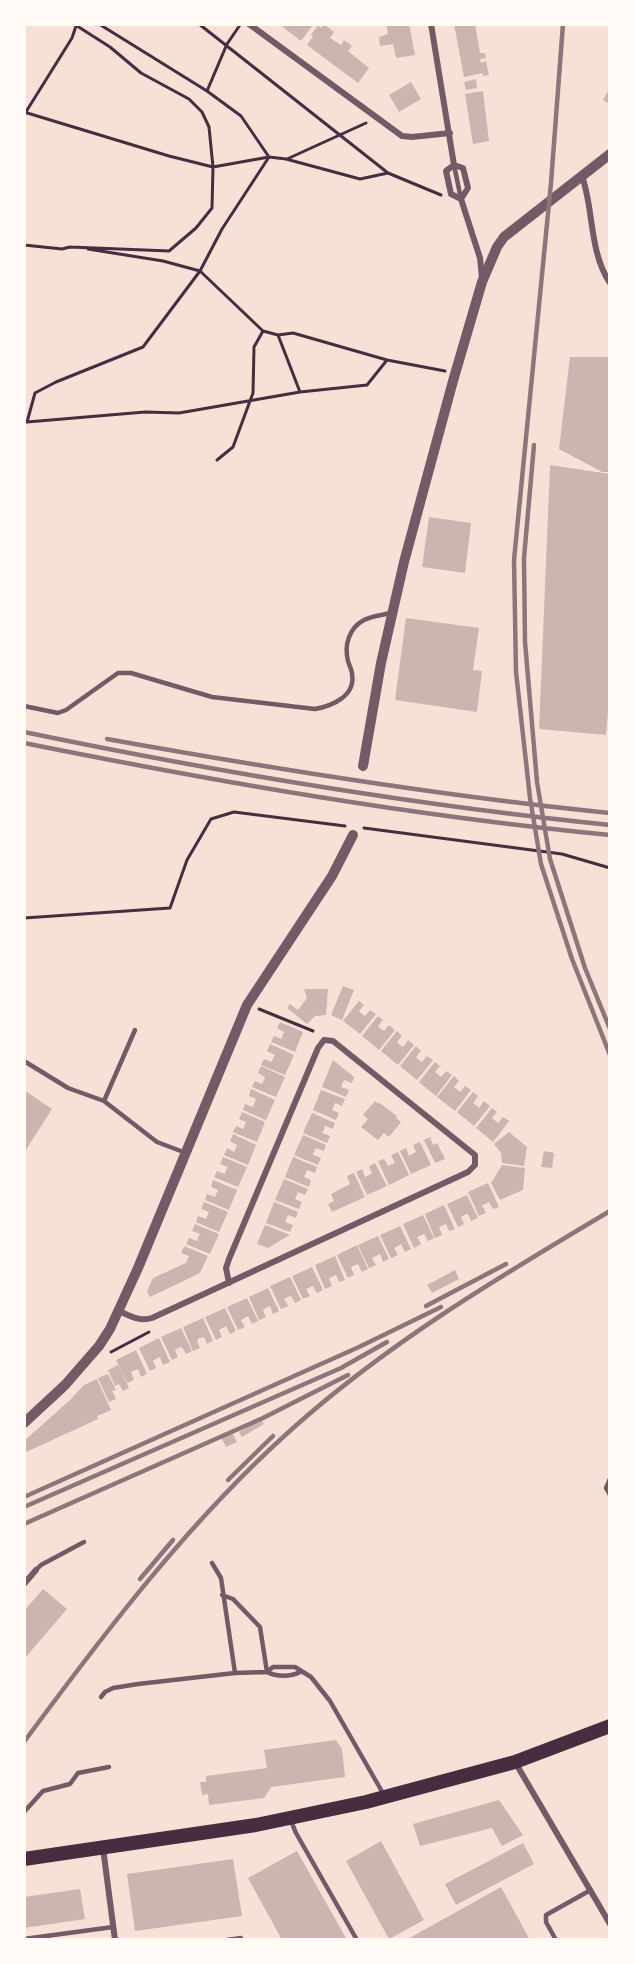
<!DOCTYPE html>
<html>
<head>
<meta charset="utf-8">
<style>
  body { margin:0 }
  #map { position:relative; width:634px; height:1964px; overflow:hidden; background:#f7e1d7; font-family:Helvetica,sans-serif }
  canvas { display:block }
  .frame { position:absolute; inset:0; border:26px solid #fffaf5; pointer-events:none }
</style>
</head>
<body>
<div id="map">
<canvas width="634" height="1964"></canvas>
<div class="frame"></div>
</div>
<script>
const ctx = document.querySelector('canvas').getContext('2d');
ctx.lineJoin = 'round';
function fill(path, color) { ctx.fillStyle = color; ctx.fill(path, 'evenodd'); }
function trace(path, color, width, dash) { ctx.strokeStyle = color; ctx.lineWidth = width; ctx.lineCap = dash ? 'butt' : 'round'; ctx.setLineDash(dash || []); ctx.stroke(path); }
fill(new Path2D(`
  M279,24h33l1,1 -12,16z
  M324,24l10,8 -4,6 11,7 3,-5 8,6 -4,5 21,17 -11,15 -51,-38 6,-9 -2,-1 7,-10 3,3z
  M386,24h23l6,31 -19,3 -3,-14 -13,2 -1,-9 9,-3z
  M454,24h21l5,29h5l1,5 -6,1 1,4 5,-2 3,14 -6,1v-3l-19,4z
  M476,79l1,9 -11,2 -2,-8z
  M411,82l10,17 -22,13 -10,-17z
  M610,87v17l-7,-4z
  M483,91l6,50 -16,3 -8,-50z
  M570,357h40v115h-8l-43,-23z
  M550,465l60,9v216l-4,45 -67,-6z
  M429,517l42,6 -6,50 -43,-6z
  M406,618l73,10 -6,42 9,1 -5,41 -82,-12z
  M343,986l11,4 -12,30 -11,-5z
  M304,989h24l-2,26 -11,1 -8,8 -20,-16 3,-4 8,6 9,-12z
  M359,1001l5,4 -5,6 3,3 3,2 5,-6 6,4 -16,20 -17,-13z
  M378,1016l5,4 -5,6 3,3 3,2 5,-6 6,5 -16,20 -17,-14z
  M280,1022l23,10 -8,20 -24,-10 3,-6 7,3 3,-7 -7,-4z
  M397,1031l5,5 -5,6 3,3 3,2 5,-7 6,5 -16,20 -17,-14z
  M270,1044l24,11 -9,20 -24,-10 3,-6 8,3 1,-4 2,-3 -8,-4z
  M416,1046l5,5 -5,6 3,3 3,2 5,-6 6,4 -16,20 -17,-14z
  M333,1060l21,17 -2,6 -8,-3 -3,7 8,3 -3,7 -24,-10z
  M435,1062l5,4 -5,6 6,5 5,-6 6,4 -16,21 -17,-14z
  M261,1066l24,11 -9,20 -24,-10 3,-6 7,3 2,-4 1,-3 -7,-4z
  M454,1076l5,5 -5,6 6,5 5,-6 6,4 -16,21 -18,-14z
  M251,1089l24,11 -9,20 -23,-10 2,-6 8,3 3,-8 -7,-3z
  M24,1090l28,19 -28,44z
  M321,1090l24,9 -3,7 -7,-3 -3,7 7,3 -3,7 -23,-10z
  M473,1092l5,4 -5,7 3,2 3,3 5,-7 6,5 -16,20 -17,-14z
  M375,1101l4,3 1,-1 17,13 -1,2 5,4 -12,15 -5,-4 -6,7 -17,-13 7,-8 -5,-4z
  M492,1108l5,4 -5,6 6,5 5,-6 6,4 -16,21 -17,-14z
  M242,1112l23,10 -8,20 -24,-10 3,-6 7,3 2,-4 1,-3 -7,-3z
  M312,1113l23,10 -2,6 -8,-3 -1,4 -2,3 8,3 -3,7 -24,-10z
  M509,1132l18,15 -3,19 -22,-3 -1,-10 -7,-9z
  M233,1134l23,11 -8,20 -24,-10 3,-7 7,4 3,-7 -7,-4z
  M303,1135l23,10 -2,6 -8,-3 -2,4 -1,3 8,3 -3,7 -24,-10z
  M430,1137l3,8 4,-2 8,16 -10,4 -11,-23z
  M420,1142l11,23 -20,9 -11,-23 6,-3 3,8 7,-4 -3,-7z
  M544,1151l10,2 -2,15 -11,-1z
  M398,1152l11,23 -20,10 -11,-24 6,-2 4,7 7,-3 -4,-8z
  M223,1157l24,10 -9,20 -24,-10 3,-6 8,3 1,-4 2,-3 -8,-3z
  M293,1157l24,10 -2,6 -8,-3 -3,7 7,3 -2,7 -24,-10z
  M375,1163l12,23 -20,9 -11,-23 6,-3 3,8 4,-2 3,-2 -3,-7z
  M502,1165l23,3 -2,22 -23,10 -9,-17z
  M354,1173l11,24 -33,15 -4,-8 6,-3 -3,-7 19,-10 -3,-8z
  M284,1179l24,10 -3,6 -7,-3 -3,7 7,3 -3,7 -24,-9z
  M213,1180l24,10 -8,20 -24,-10 2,-6 8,3 3,-7 -7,-3z
  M488,1183l11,24 -6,2 -4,-7 -3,2 -4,1 4,8 -7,3 -11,-24z
  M467,1195l11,23 -7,3 -3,-7 -4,1 -3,2 3,7 -6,3 -11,-23z
  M204,1202l24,10 -9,20 -23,-10 2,-6 8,3 3,-7 -8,-3z
  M274,1202l24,10 -2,6 -8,-3 -3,7 8,3 -3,7 -24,-9z
  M444,1205l11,24 -6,2 -3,-7 -7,3 3,8 -7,3 -10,-24z
  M423,1215l11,23 -6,3 -4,-7 -7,3 4,7 -7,4 -11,-24z
  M195,1224l24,10 -9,20 -24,-10 3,-6 8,3 1,-4 2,-3 -8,-3z
  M265,1225l25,10 -22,13 -11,-4z
  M400,1226l11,23 -6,3 -4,-8 -3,2 -4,2 4,7 -7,3 -11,-23z
  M378,1236l11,23 -6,3 -3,-8 -8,4 4,7 -7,3 -11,-23z
  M357,1245l11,24 -6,3 -4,-8 -7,3 3,8 -6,3 -11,-23z
  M184,1246l24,10 -8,17 -50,24 -3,-6 6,-13 33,-15 3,-7 -8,-3z
  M335,1256l10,24 -6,2 -3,-7 -4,2 -3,1 3,8 -7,3 -10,-24z
  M312,1267l11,23 -6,3 -4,-7 -7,3 4,7 -7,3 -11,-23z
  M455,1270l4,9 -27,14 -5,-8z
  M290,1277l11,23 -6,3 -4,-7 -3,1 -4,2 4,7 -7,3 -11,-23z
  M268,1288l11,23 -6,3 -3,-8 -4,2 -3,2 3,7 -7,3 -10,-23z
  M247,1298l11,23 -6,3 -4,-8 -7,4 4,7 -7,3 -11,-23z
  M225,1308l11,23 -6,3 -4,-8 -7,4 3,7 -6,3 -11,-23z
  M203,1318l10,23 -6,3 -3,-7 -4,1 -3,2 3,8 -7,3 -10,-24z
  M181,1328l11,23 -6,3 -4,-7 -4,1 -3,2 3,7 -6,3 -11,-23z
  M159,1338l11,24 -7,3 -3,-8 -4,2 -3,2 3,7 -6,3 -11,-23z
  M136,1350l11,24 -6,3 -3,-8 -7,3 3,8 -7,3 -11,-23z
  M118,1365l11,23 -6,3 -4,-7 -4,2 -7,-16z
  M108,1374l8,16 -4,1 4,8 -7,3 -11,-24z
  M97,1379l14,31 -14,6 1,3 -74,34v-12l46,-41 14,-15z
  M261,1419l3,5 -22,13 -3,-5z
  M232,1432l5,10 -11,5 -5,-10z
  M43,1589l24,20 -42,49 -1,-47z
  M336,1740l6,9 3,28 -74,10 -7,11 -55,7 -1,-11 -6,1 -2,-13h6v-6l61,-8 -3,-18z
  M499,1800l24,35 -21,11 -10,-18 -72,18 -7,-22z
  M381,1841l43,79 -35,19 -43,-78z
  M523,1843l11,21 -78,41 -11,-21z
  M297,1851l50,89h-65l-34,-62z
  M233,1859l9,57 -107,15 -8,-57z
  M501,1887l29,53h-124z
  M80,1889l5,30 -61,9v-31z`), '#ccb4b1');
trace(new Path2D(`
  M99,24l108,67 34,25 28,41 17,2 74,20 28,-6 53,22
  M199,24l189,149
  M207,91l20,-47 13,-19
  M24,112l145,44 44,11 56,-10
  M24,115l48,-77 4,-12
  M287,159l79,-36
  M24,245l38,4 8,-2
  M70,247l99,4 27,-23 16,-20 1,-41 -4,-40 -7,-15 -13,-13 -48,-26 -31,-26 -36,-23
  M88,249l75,12 37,10 22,-42 47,-72
  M278,335l22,57
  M24,422h3l8,-29 21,-11 87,-35 57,-76 63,60 15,4 15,-2 94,27 58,11
  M27,422l118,-10 34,1 121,-21 67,-7 20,-25
  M217,460l16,-13 17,-46 3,-8 1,-46 9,-16
  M364,828l198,26 48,14
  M24,918l146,-10 17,-48 24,-41 23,-7 111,14
  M259,1009l54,22
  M111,1352l38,-20`), '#4a2c40', 3);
trace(new Path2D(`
  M454,165l7,34
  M24,706l34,7 8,-3 52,-37h13l81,24 103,12c17,-3 41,-13 37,-35 0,-4 -3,-9 -4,-13 -4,-16 1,-33 16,-41 8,-4 18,-5 27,-7
  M135,1030l-31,71 53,41 29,11
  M24,1061l44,27 36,13
  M610,1479l-4,9 4,7
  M212,1563l9,15 14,95
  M36,1570l5,-5 43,-23
  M300,1672c-9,5 -24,5 -33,0l6,-5h22l16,10 19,24 54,94
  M101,1697l4,-5 8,-4 25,-4 97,-11 32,-1 -7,-45 -27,-28 -11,-4
  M24,1812l19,-21 27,-7 8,-11 31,-6
  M291,1821l5,12 61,107
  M24,1939l89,-12
  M227,1940l14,-2
  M556,1940l-10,-18v-7l43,-24
  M608,1940l2,-1`), '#755966', 4.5);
trace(new Path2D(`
  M249,24l153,112 10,1 38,-4
  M431,24l23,141
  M454,165l-8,6 5,23 10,5 19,59 2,20
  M454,165l9,3 5,20 -7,11
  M582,176c12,34 7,76 28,107
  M119,1311c11,5 21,11 33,7l316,-146 7,-7v-10l-142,-114 -9,-1 -6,8 -89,211 -3,9 3,15
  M24,1584l12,-14
  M515,1762l95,162
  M103,1848l12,92`), '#755966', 6);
trace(new Path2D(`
  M363,766l18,-103 23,-101 49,-181 29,-99 15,-35 7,-10 106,-83
  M24,1423l41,-38 34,-39 11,-17 28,-61 109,-263 85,-129 21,-41`), '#755966', 10);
trace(new Path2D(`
  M24,1859l232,-34 110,-23 149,-40 95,-36`), '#4a2c40', 14);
trace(new Path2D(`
  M563,24l-12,159 -37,377 2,112 14,126 11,66 31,95 38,96
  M534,445l-10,113 1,84 12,140 13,77 35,109 25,61
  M24,732c193,40 390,73 586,93
  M107,739c167,30 334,57 503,74
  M24,743c194,39 389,73 586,92
  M426,1306l80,-42
  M228,1480l45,-44
  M24,1497l335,-150 82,-40
  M24,1507l317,-139 46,-26
  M24,1524l239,-106 85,-43
  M140,1579l33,-39
  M24,1742c81,-110 166,-222 268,-313 96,-86 207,-152 318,-218`), '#8f747c', 4.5);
</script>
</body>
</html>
